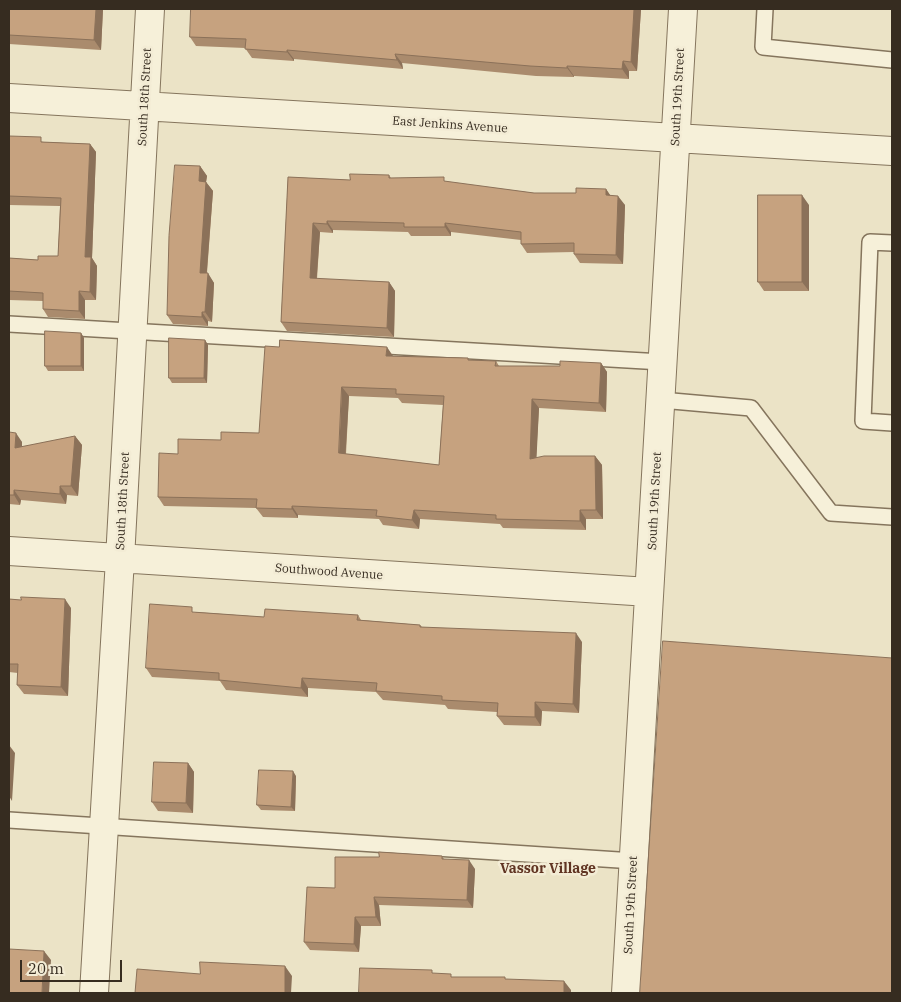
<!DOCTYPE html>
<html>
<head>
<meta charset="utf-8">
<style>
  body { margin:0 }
  #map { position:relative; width:901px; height:1002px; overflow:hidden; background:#ebe3c6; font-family:"IBM Plex Serif",serif }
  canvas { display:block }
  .frame { position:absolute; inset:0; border:10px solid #362c20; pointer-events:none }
  .scale { position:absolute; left:20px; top:960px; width:102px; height:22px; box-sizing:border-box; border:2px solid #362c20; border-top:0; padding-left:6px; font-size:15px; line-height:18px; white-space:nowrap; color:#362c20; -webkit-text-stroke:4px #f3ecd5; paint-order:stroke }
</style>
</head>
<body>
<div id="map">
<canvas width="901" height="1002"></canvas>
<div class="frame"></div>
<div class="scale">20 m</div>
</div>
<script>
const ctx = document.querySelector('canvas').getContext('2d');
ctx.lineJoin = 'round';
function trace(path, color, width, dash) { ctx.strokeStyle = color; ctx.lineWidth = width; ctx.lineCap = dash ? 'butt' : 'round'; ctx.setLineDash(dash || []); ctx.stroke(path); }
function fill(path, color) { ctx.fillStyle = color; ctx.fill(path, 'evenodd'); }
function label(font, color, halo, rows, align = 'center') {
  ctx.font = font + ' "IBM Plex Serif",serif'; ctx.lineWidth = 5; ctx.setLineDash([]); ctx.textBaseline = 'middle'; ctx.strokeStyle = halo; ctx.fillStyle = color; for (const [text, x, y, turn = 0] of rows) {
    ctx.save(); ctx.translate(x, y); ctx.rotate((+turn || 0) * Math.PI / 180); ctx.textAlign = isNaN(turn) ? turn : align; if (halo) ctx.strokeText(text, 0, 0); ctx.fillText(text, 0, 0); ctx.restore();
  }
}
const lane = new Path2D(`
  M765,9l-2,38 129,13
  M892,243l-22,-1 -7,179 29,2
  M9,324l653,38
  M661,400l90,8 80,105 61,4
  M9,820l625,41`);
const street = new Path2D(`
  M9,98l883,53
  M9,551l640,41
  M94,993l26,-434 30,-550
  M626,993l57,-984`);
trace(lane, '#85755d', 18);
trace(street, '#85755d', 30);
trace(lane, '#f6f0d9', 15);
trace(street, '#f6f0d9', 28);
fill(new Path2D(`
  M9,9h94l-2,41 -92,-6z
  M191,9h450l-4,62h-8v8l-55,-3v1l-38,-1 -134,-13 1,6 -109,-10v2l-42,-3 -7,-10 -49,-2 -6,-9z
  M9,136l35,6 46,2 6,8 -4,106 5,8 -1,34h-11v19l-37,-2 -5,-8v-8l-34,-1v-42l29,2 20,-4 2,-50 -51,-1z
  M200,166l7,10 -1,6 7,9 -6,82 7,10 -2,39 -4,-1v5l-35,-2 -6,-9z
  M389,175l2,3 57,4 86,11h42l30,-4 4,6 15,10 -2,59 -43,-1 -6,-9v-2l-47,1 -6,-9v-4l-70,-8v4h-40l-3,-4 -75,-2v3l-13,-1 -3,47 72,3 6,9 -1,46 -107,-6 -6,-9 7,-145 62,3z
  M809,205v86h-45l-6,-9z
  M81,333l3,5v33h-36l-3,-5z
  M205,340l3,5 -1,38h-35l-3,-5z
  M393,356l75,2 2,2 26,1 3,5h61l41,-3 6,9 -1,40 -67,-4 -3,50 59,-2 7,9 1,54h-17v11l-83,-2 -3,-4 -80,-5 -1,10 -36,-4 -4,-6 -81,-4v3l-35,-1 -7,-9 -92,-2 -6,-9 20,-43 43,-14 38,-7zM349,396l49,2 4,5 41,2 -4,60 -93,-11z
  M9,432l13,10v5l53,-11 7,9 -4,51 -11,-1 -1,9 -45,-4 -1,5 -11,-1z
  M9,599l62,9 -3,88 -44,-2 -7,-9 1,-12 -9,-1z
  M196,612l68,5 94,-2 3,5 59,5 2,2 160,15 -3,71 -37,-2 -1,15 -37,-1 -7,-9v-4l-49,-3 -3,-4 -62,-5 -7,-8 -68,-4v9l-82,-7 -6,-9 -68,-4 -6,-9z
  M188,763l6,9 -1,41 -35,-2 -6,-9z
  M296,776l-1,35 -34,-1 -4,-5z
  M442,856l2,3 31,10 -2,39 -94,-3 2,21h-20l-2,26 -49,-2 -6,-8 31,-54 44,-31z`), '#aa8b6d');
fill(new Path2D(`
  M96,9h7l-2,41 -7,-10z
  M634,9h7l-4,62 -6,-9z
  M287,50l7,9v2l-7,-9z
  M395,54l7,9 1,6 -6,-9z
  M623,61l6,10v8l-7,-10z
  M567,66l7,10v1l-7,-9z
  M90,144l6,8 -4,106 5,8 -1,34 -6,-8 -5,-35z
  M200,166l7,10 -1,6 7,9 -7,91 -6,-9 -1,-92z
  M606,189l6,9 -6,-3z
  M802,195l7,10v86l-7,-9z
  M618,196l7,9 -2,59 -7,-9z
  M327,221l6,9v3l-6,-9z
  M313,223l7,9 -4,55 -6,-9z
  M445,223l6,9v4l-6,-9z
  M208,273l6,10 -2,39 -7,-10z
  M389,282l6,9 -1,46 -7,-9z
  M79,291l6,9v19l-6,-8z
  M202,312l6,9v5l-6,-9z
  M81,333l3,5v33l-3,-5z
  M205,340l3,5 -1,38 -3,-5z
  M387,347l6,9h-7z
  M601,363l6,9 -1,40 -7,-9z
  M342,387l7,9 -4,66 -6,-9z
  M532,399l7,9 -3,60 -6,-9z
  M16,433l6,9v16l-7,-10z
  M75,436l7,9 -4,51 -7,-10z
  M595,456l7,9 1,54 -7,-9z
  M60,486l7,9 -1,9 -6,-10z
  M14,490l7,10 -1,5 -6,-10z
  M292,506l6,9v3l-6,-9z
  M414,510l6,9 -1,10 -7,-9z
  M580,510l6,9v11l-6,-9z
  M65,599l6,9 -3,88 -7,-9z
  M576,633l6,9 -3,71 -6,-9z
  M302,678l6,10v9l-7,-9z
  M535,702l7,9 -1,15 -6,-9z
  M9,745l6,8 -3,48 -3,-5z
  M188,763l6,9 -1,41 -7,-10z
  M293,771l3,5 -1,35 -4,-4z
  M469,860l6,9 -2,39 -6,-8z
  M374,897l5,8 2,21 -5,-9z
  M355,917l6,9 -2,26 -5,-8z
  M44,951l7,9 -2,33h-7z
  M285,966l7,10 -1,17h-6z
  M564,981l7,9v3h-7z`), '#8b7159');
const building = new Path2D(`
  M9,9h87l-2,31 -85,-5z
  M191,9h443l-3,53 -8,-1 -1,8 -55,-3v2l-37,-2 -135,-12 2,6 -110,-10v2l-42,-3 1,-10 -56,-2z
  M9,136l32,1v5l49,2 -5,113h6l-1,35 -11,-1v20l-36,-2v-16l-34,-2v-33l29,2v-4h20l3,-58 -52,-2z
  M175,165l25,1 -1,15 7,1 -6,91h8l-3,39h-3v5l-35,-2 2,-79z
  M350,174l39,1v3l55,-1v4l90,12h42v-5l30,1v6l12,1 -2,59 -42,-1v-11l-53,1v-12l-76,-9v4h-41v-4l-77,-2v3l-14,-1 -3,55 79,4 -2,46 -106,-6 7,-145 62,3z
  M758,195h44v87h-44z
  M45,331l36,2v33h-36z
  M169,338l36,2 -1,38h-35z
  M280,340l107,7 -1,9 82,2v2l28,1 -1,5h65v-5l41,2 -2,40 -67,-4 -2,60 14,-3h51l1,54h-16v11l-84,-2v-4l-82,-5 -2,10 -36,-4 1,-6 -85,-4v3l-36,-1 1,-9 -99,-2 1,-44 19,1v-15l43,1v-8l38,1 6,-87 14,1zM342,387l54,2v5l48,2 -5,69 -100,-12z
  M9,432l7,1 -1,15 60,-12 -4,50h-11v8l-46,-4v5h-5z
  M21,597l44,2 -4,88 -44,-2 1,-21h-9v-65l12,1z
  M150,604l42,3v5l72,5 1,-8 93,6 -1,5 63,5v2l156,6 -3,71 -38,-2v15l-38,-1 1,-13 -56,-3v-4l-66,-5 1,-8 -75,-5 -1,10 -82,-8v-7l-73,-5z
  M663,641l229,17v335h-252z
  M154,762l34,1 -2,40 -34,-1z
  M259,770l34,1 -2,36 -34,-2z
  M379,852l63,4v3l27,1 -2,40 -93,-3 2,20h-21l-1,27 -50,-2 3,-55 28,1v-31h44z
  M9,949l35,2 -2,42h-33z
  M200,962l85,4v27h-150l2,-24 63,5z
  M360,968l72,2v3l19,1v3h54v2l59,2v12h-205z`);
fill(building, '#c6a27f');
trace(building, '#8b7159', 1);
label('12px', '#362c20', '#f3ecd5', [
  ["South 18th Street",145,97,-87],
  ["South 19th Street",678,97,-87],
  ["East Jenkins Avenue",450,125,4],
  ["South 18th Street",123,501,-87],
  ["South 19th Street",655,501,-87],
  ["Southwood Avenue",329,572,4],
  ["South 19th Street",631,905,-87]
]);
label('bold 14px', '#603422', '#f3ecd5', [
  ["Vassor Village",548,869]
]);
</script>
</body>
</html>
